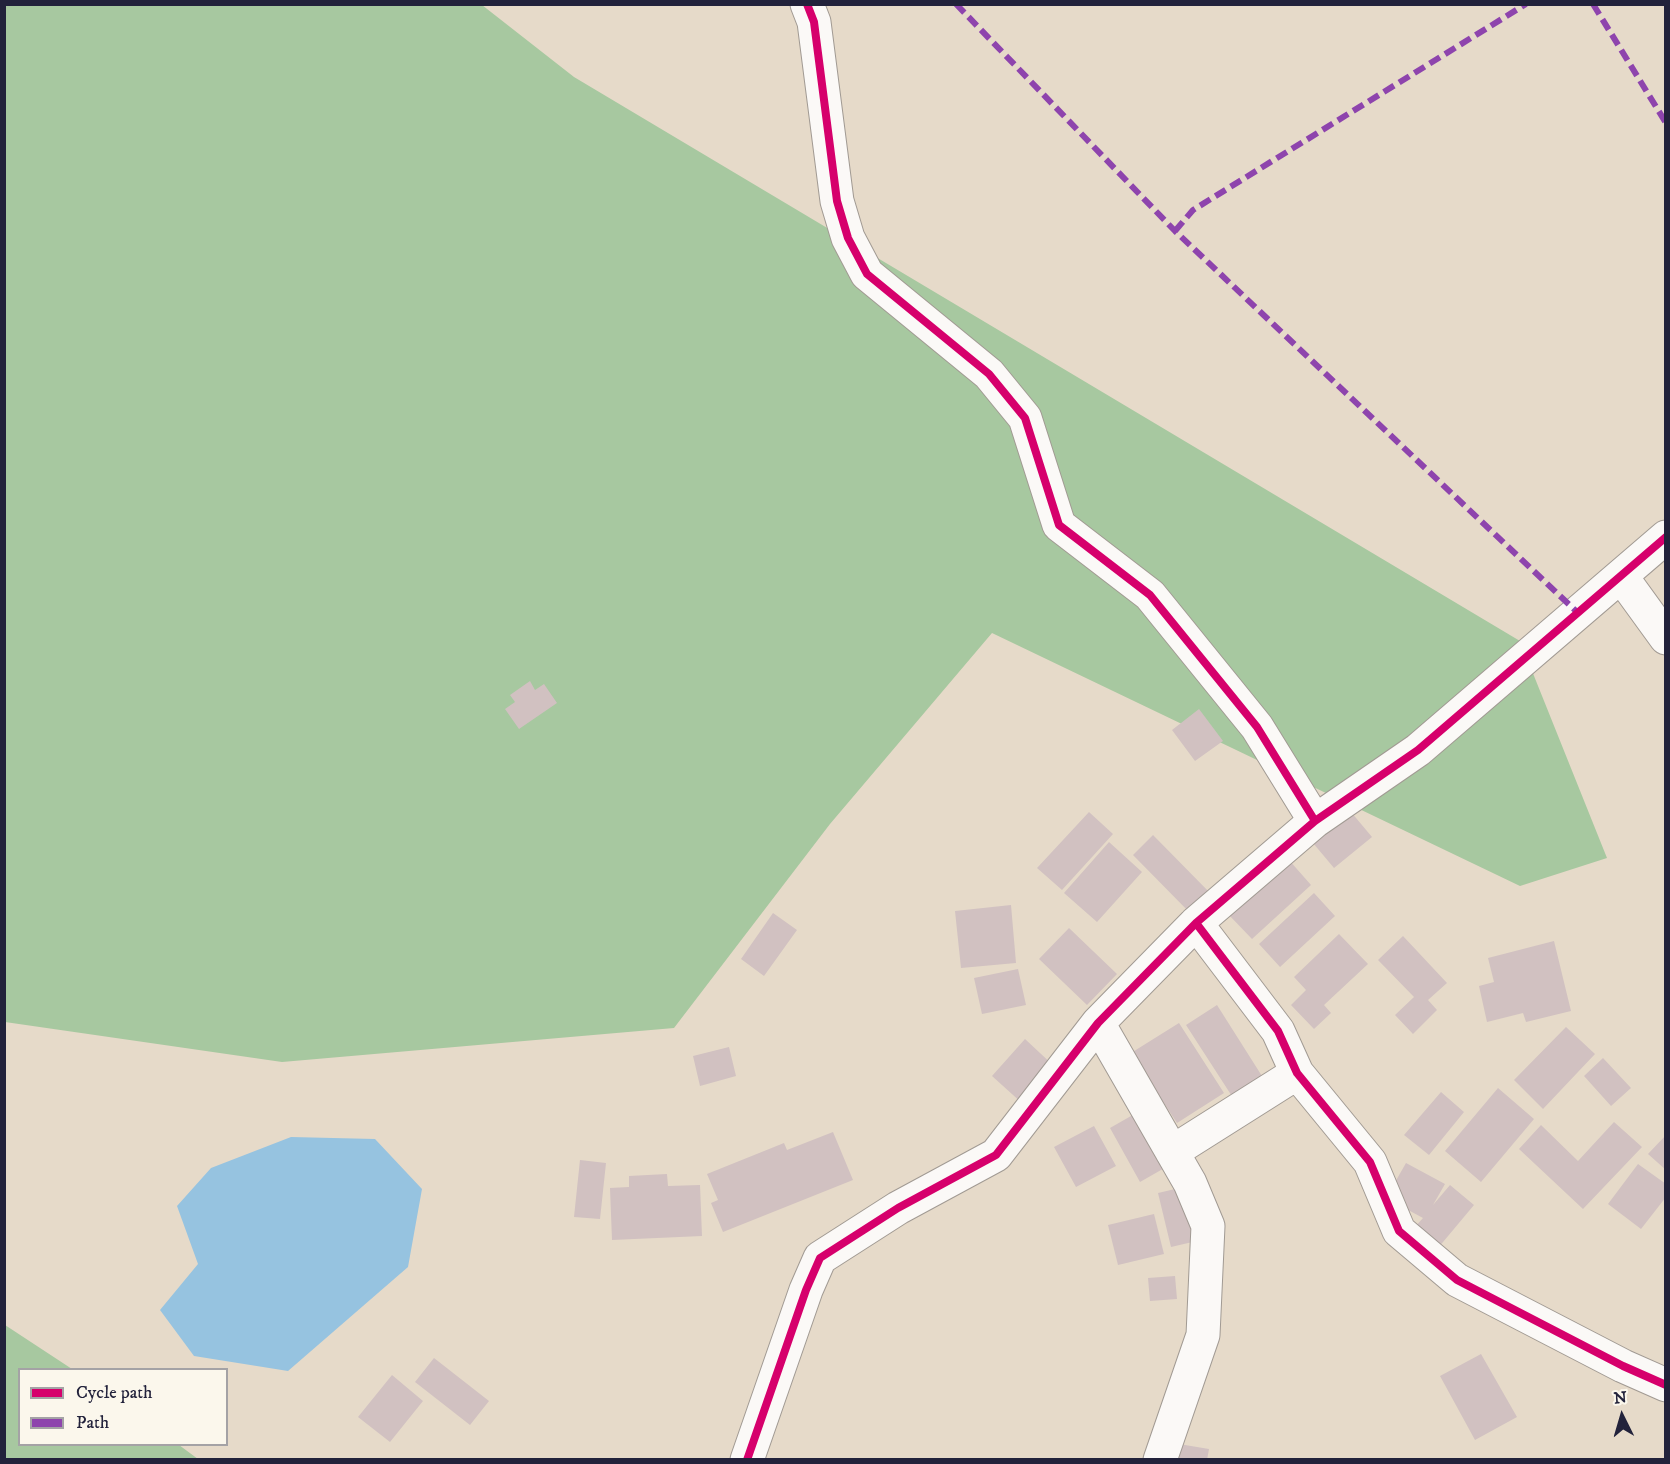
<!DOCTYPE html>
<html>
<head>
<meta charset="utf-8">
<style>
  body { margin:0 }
  #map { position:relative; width:1670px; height:1464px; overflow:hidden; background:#e6dac9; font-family:"IM FELL DW Pica",serif }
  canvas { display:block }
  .frame { position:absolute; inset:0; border:6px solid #22223b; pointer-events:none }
  .legend { position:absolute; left:18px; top:1368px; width:210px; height:78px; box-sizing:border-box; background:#fbf7ec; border:2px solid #a4a2a5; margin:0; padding:8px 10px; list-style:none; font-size:18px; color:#22223b }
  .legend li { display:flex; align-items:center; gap:12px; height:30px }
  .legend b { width:30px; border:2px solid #a4a2a5 }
  .north { position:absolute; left:1592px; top:1386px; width:60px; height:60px; -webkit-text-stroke:4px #fbf7ec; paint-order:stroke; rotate:355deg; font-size:16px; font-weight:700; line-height:24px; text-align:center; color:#22223b }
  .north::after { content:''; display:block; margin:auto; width:21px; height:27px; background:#22223b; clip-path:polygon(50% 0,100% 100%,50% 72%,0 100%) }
</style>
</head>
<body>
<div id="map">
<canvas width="1670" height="1464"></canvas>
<div class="frame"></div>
<ul class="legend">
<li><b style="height:8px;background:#d6006c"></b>Cycle path</li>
<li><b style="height:8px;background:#8e44ad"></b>Path</li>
</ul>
<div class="north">N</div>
</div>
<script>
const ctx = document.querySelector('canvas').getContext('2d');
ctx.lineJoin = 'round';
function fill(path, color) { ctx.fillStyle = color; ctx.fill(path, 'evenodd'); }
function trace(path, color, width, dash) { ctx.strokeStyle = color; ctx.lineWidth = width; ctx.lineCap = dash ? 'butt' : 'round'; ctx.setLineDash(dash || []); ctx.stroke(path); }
fill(new Path2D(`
  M5,5h477l92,72 946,564 87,217 -87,28 -528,-253 -162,191 -156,204 -392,34 -277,-40z
  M5,1325l67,44 -52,1v74l159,1 19,14h-193z`), '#a7c8a0');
fill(new Path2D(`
  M291,1137l84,2 47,50 -14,78 -120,104 -94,-15 -34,-46 38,-46 -21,-58 34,-38z`), '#96c3e0');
fill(new Path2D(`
  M530,681l5,9 9,-6 13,19 -38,26 -14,-20 10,-7 -5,-7z
  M1199,709l24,32 -28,20 -23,-31z
  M1089,812l24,22 -51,56 -25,-22z
  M1351,812l21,25 -38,31 -21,-25z
  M1153,835l61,62 -20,20 -61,-62z
  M1109,842l33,30 -45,50 -33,-29z
  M1289,860l22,25 -59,54 -24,-25z
  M1314,893l21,23 -55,51 -21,-23z
  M1011,905l5,58 -55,5 -6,-57z
  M773,913l24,17 -33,46 -23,-17z
  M1069,928l48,46 -30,31 -48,-46z
  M1339,934l29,30 -44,41 7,8 -17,16 -23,-24 15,-15 -12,-13z
  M1403,936l44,47 -19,17 9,10 -24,24 -18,-19 19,-18 -36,-37z
  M1554,941l17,70 -45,11 -3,-9 -36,9 -8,-36 15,-4 -6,-24z
  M1018,969l8,36 -44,9 -8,-36z
  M1217,1005l50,79 -30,20 -51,-79z
  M1179,1023l45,70 -47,30 -46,-70z
  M1566,1027l29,27 -52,55 -29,-29z
  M1025,1039l30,28 -32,37 -31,-28z
  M729,1047l7,29 -36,10 -7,-30z
  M1603,1058l28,30 -20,18 -27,-30z
  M1498,1088l36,31 -53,63 -36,-31z
  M1441,1092l23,20 -35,43 -25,-20z
  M1138,1112l30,54 -28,16 -30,-54z
  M1614,1122l28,25 -59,62 -64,-60 22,-24 37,36z
  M1094,1126l22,40 -40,21 -22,-40z
  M833,1132l20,48 -130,52 -12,-29 7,-3 -11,-26 77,-31 3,7z
  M1666,1135v35l-18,-16z
  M580,1160l26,3 -6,56 -26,-2z
  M1406,1163l39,21 -12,21 17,-20 24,20 -36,43 -24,-20 9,-10 -37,-20z
  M1638,1164l28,20v13l-25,32 -33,-25z
  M667,1174l1,12 32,-1 2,51 -90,4 -2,-52 19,-1v-11z
  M1188,1186l13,54 -30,7 -13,-54z
  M1154,1214l10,40 -46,11 -10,-40z
  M1175,1276l2,23 -27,2 -2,-23z
  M1481,1354l36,63 -42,23 -35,-64z
  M434,1358l55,43 -19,24 -55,-43z
  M392,1375l31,26 -33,41 -32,-25z
  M1173,1443l36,6 -2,11h-37z`), '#d1c1c1');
const street = new Path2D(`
  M807,4l7,18 23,179 11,37 19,36 122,100 36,44 34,107 91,70 107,132 58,94
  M1621,576l45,62
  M1196,923l82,108 19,42 73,89 29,69 58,49 166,86 43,19
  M1098,1023l92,160 18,43 -5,109 -43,125
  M1172,1152l125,-79
  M747,1460l59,-170 14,-32 78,-50 98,-53 102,-132 98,-100 119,-102 103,-71 248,-213`);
trace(street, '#a19a93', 35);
trace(street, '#fbf9f7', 33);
trace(new Path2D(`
  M956,4l219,227 403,382
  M1593,4l73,119
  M1175,231l18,-21 333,-206`), '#8e44ad', 6, [12, 6]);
trace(new Path2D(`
  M807,4l7,18 23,179 11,37 19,36 122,100 36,44 34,107 91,70 107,132 58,94
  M1196,923l82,108 19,42 73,89 29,69 58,49 166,86 43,19
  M747,1460l59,-170 14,-32 78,-50 98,-53 102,-132 98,-100 119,-102 103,-71 248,-213`), '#d6006c', 8);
</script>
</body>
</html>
